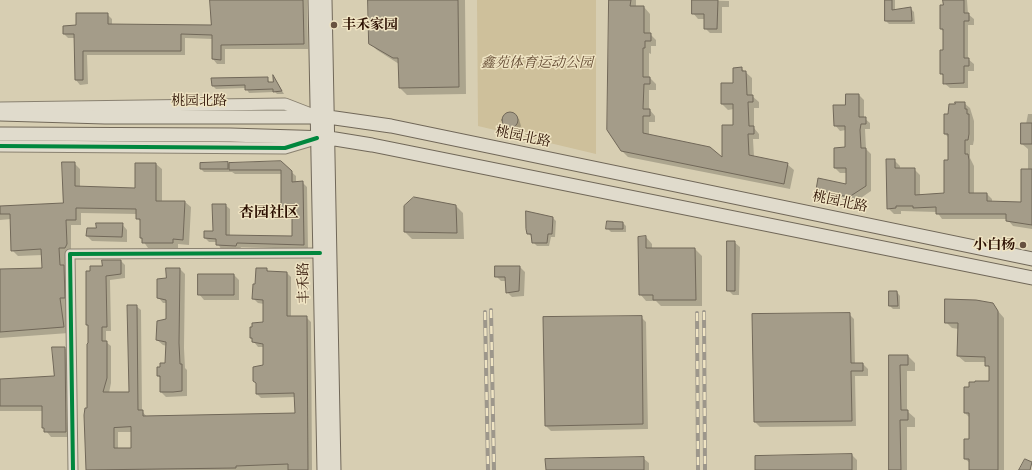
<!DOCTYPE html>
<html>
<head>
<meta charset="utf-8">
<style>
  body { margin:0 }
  canvas { display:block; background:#d7ceb2 }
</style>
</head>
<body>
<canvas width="1032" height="470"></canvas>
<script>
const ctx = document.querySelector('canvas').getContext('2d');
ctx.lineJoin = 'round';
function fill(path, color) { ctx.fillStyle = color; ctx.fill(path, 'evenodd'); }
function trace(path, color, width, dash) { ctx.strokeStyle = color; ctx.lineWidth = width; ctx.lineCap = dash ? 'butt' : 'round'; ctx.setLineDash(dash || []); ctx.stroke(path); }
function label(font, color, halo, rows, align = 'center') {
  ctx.font = font + ' "EB Garamond","Noto Serif SC",serif'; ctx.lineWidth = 3; ctx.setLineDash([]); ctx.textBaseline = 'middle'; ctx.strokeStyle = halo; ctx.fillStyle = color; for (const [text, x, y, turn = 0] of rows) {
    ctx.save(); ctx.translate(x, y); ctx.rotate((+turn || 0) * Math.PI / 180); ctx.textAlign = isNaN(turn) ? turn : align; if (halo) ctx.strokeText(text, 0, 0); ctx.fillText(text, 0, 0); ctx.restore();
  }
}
fill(new Path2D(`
  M477,0h119v154l-118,-28z`), '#cec09b');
fill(new Path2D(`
  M211,0h96l1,49h-83v15h-8l-4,-5v-20l-28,-1v17h-98l1,29 -8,1 -4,-5 -1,-42h-7l-4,-4 43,-20 5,5v6l100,1z
  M369,0h96l1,94 -59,1 -7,-7 -1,-24 -22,-14 -7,-7z
  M610,0h26v7h8l6,7v20l6,6v6h-5v8l-2,-1v24l7,7v6h-7v19l6,7v6h-6v14l74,24 11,-34v-17l-6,1 -6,-6 19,-36 11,10v18l7,6v6h-5v20l5,6v5h-6l1,18 33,7 7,6 -4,19 -162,-32 -6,-6z
  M693,0l36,1v6h-7v26h-12l-5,-5v-9h-7l-5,-6z
  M886,0h9v11l16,-2 3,3 1,12h-26l-3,-3z
  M944,0h23l1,14 6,5v6h-6v34l6,5v7h-6v17h-18l-6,-5v-6l-3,-4 3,-22v-19l-3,-3z
  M274,77l10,17h-7l-2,-2 -26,1 -3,-5 -30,1 -3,-3 54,-8 3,5h4z
  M859,95l5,5v18l6,5v6h-5l1,20 5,5v37l-16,11 -32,-7 -6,-5 30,-5v-12h-7l-5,-5 11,-20v-18l-6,1 -5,-6 11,-19z
  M964,103l6,5 4,13v19l-1,5h-3v13l4,8v28h13l5,5v3l30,1 6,-33v-21l-6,-5 6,-30h4v115l-19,-3 -6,-7h-65l-5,-7 -36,-1v3h-7l-6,-6 6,-48 6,6v3h14l6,6v20l25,-1 4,-33v-23l-4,-4v-19h4l1,-11z
  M510,113l9,6 2,7 -2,4 -6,1 -8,-6 -2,-6 3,-4z
  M280,162l16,14v7l6,-1 5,5 1,62 -67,-2 -1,2h-19l-4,-7h-8l-4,-4 9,-6 11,-27 5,4v27l63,1v-22h-7l-4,-4v-37h-47l-3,-2h-28l-3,-3v-5l27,-1 2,3z
  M74,163l6,6v19l56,1 20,-25 6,5v33h23l6,5 -2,38 -11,-1v4h-30l-7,-10v-16l-4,-4v-4l-56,-1v12h-10v28l-6,1v13l4,5 1,31h-4l3,30 -69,5v-68l43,-1v-14l-25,1 -6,-6 -1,-31 -11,1v-13l64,-3z
  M456,206l7,7 1,26h-52l-7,-7z
  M553,218l3,3 -1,16h-4l-2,9h-12l-4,-4v-5l-6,-4z
  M623,223l3,3v6h-15l-4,-4z
  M122,224l5,6v12l-35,-1 -5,-5 10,-7z
  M646,237l6,7v5h43l7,7v50h-41l-5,-5h-10l-6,-7z
  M734,242l6,5 -1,48h-6l-5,-5z
  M121,261l4,4v13l-15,2 1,51h-5v11l5,4v37l-2,10h21l6,-87 5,4 1,101 5,6 149,-3v-17l-35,1 -4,-4v-10l-3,-3 10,-15v-19h-6l-7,-9 13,-15v-19l-6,-1 -5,-5 3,-13 10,-16 3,3 18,1 4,4v40h15l5,5 1,148h-225l-2,-55 3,-6 1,-65v-17l-2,-2 16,-58zM118,432h14v17h-14z
  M520,267l5,5 -1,24 -12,1 -5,-5 -1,-11h-5l-5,-5z
  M180,269l5,5 -1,74 1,20 2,2v26l-21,1 -5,-5v-14l-3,-2 8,-12 1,-18 -4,-1 -6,-5 10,-20v-17h-4l-5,-6 9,-19z
  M234,275l5,5v20h-35l-5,-6z
  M897,292l3,4v13h-7l-3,-3z
  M992,304l12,14v152h-34v-7l-5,-4 5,-19v-22l-5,-5 5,-25 20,-6v-13l-4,-7h-21l-7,-6 1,-27 -7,-1 -6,-6z
  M849,314l5,5 1,45h8l5,5v7h-13l1,50 -96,1 -5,-5 -2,-107z
  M641,317l5,5 2,107 -97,2 -5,-5z
  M65,348l6,6 1,83h-21l-8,-10v-16h-43v-31l55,-3z
  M890,356h18l7,7v8h-8v40l8,7v9h-8v43h-17z
  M852,455l5,5v10h-101z
  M643,458l6,5v7h-102z`), '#0003');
const building = new Path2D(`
  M210,0h93l1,44 -83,1v15l-9,-1v-24l-31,-1v17h-98v29h-8l-1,-46h-11v-8l13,-1v-12h32v11l103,1z
  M368,0h90l1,87 -60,1 -1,-30h-5l-24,-14z
  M609,0h22l-1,6h14v27h7v8h-6v7h-2v29h7v7h-6l-1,25h7v7h-7v17l67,14 12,10v-32h11v-21h-12v-21h12v-15l9,-1v4h4l1,24h6v7h-5l1,24h5v8h-6l1,21 39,8 -4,21 -163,-33 -14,-21z
  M692,0h26l-1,29h-13v-15h-12z
  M885,0h7v10l19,-3 1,14h-27z
  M943,0h21v13h5v8h-5v37h5v8h-5v17l-21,1v-10h-3v-24h3v-21h-3v-24h3z
  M273,75l9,16 -9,1v-3l-28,1v-5l-33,1 -1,-8 57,-1v5h5z
  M846,94h13v23h7v7h-5l-1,6 1,18h5v38l-17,11 -33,-7 2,-12 28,6v-16h-12v-20l11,-1v-21h-11l-1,-21h12z
  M955,102h10v7h2v5h2v20l-1,6h-3v14h3l1,6v33h18v8l34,1v-33h11v56l-26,-4v-7h-70v-7l-23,1v-2h-17v2l-9,1 -1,-50h9v9h20v27l29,-2v-33h4v-26h-4v-20h4l1,-10h6z
  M502 120a8 8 0 1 1 16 0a8 8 0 1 1-16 0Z
  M1021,123h11v21h-11z
  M281,161l11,10v11l11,-1 1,64 -67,-2 -1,3 -20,-1v-6l-12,-1v-7h9l-1,-27h14v31l66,1v-25h-11v-41h-52v-7z
  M62,162h13v24l60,2v-25h21v38h29l-2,39 -10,-1v4h-31v-5h-2v-19h-4v-10l-60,-1v12h-10l1,24 -2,4h-6l1,17h4l1,33h-5l4,29 -64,5v-63l42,-1 -1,-19 -30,2 -1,-37h-10v-8l63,-3z
  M228,162v7h-28v-6z
  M414,197l42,8 1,28 -53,-1v-26z
  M526,211l27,6 -1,17h-4l-1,9h-15l-1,-9h-4l-1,-5z
  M607,221l16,1v7h-17z
  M96,223h27l-1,14 -36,-1 1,-8h9z
  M646,236v12h49l1,52h-43v-5h-14l-1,-58z
  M727,241h8v50h-8z
  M102,260h19v14l-15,2 1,51h-5v14h5v37l-4,14h26l-2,-87h10l1,105h5v6l152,-3 -1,-20 -38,1v-11l-3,-2v-14l10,-2v-21l-11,-2v-4h-2v-11h2v-4l11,-1v-22l-11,-1 1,-15h2l1,-16h11v3l20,1v44h20l1,154h-20v-6l-52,2v2l-150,2 -2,-55 1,-7h2v-64l1,-1v-18h-2v-54h4v-5h12zM131,427v21h-17v-20z
  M495,266h25l-1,25 -13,2 -1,-16h-10z
  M166,268h14l-1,75 1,21h2v27l-9,1h-13v-16h-3v-9h3v-4h5l1,-21 -10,-2 1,-19 9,-2v-19l-9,-2v-19l9,-1z
  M198,274h36v21h-36z
  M889,291h8l1,15h-9z
  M945,299l31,1 17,3 5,8v159h-29v-11h-5v-20h5v-26h-5v-26h5v-5h6v-1h14v-15h-4v-9l-28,-1 1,-33h-13z
  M850,313l1,50h12v8h-12l1,50 -98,1 -2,-108z
  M642,316l1,108 -98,2 -2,-109z
  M52,347h13l1,85h-22v-4h-2v-22h-42v-27l54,-3z
  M889,355h19v10h-8l1,45h7v10h-8l1,50h-12z
  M852,454v16h-97v-14z
  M644,457v13h-98l-1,-11z
  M1025,459l7,3 -2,8h-11z`);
fill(building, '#a49c89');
trace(building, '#716859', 1);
const minor = new Path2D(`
  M73,470l-3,-216 250,-1`);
const tertiary = new Path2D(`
  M0,108l285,-4 31,12
  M0,146l285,2 27,-8`);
const secondary = new Path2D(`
  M315,0l9,470
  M325,0l9,470
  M0,114l105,3h223l63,9 641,133
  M0,134l230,1 99,3 43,7 660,133`);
trace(minor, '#898170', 11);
trace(tertiary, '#898170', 13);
trace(secondary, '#716859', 15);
trace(minor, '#e0dbcc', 9);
trace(tertiary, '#e0dbcc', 11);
trace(secondary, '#e0dbcc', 13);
const rail = new Path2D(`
  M491,310l3,160
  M485,312l3,158
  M704,312l1,158
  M697,313l1,157`);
trace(rail, '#9d978b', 4);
trace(rail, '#efe4c3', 2.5, [8]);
trace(new Path2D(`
  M0,146l285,2 32,-10
  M73,470l-3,-216 250,-1`), '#00873e', 4);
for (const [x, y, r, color] of [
  [334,25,4,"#685240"],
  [1023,245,4,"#685240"]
]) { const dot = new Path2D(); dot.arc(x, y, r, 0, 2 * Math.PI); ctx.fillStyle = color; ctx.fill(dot); trace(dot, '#efe4c3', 1.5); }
label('bold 14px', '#2c1002', '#efe4c3', [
  ["丰禾家园",342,25],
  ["小白杨",1015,245,"right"]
], 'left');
label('italic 14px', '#624931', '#efe4c3', [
  ["鑫苑体育运动公园",537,63]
]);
label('14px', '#2c1002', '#efe4c3', [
  ["桃园北路",199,101],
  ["桃园北路",523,137,12],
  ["桃园北路",840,202,12],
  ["丰禾路",304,283,-91]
]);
label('bold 15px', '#2c1002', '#efe4c3', [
  ["杏园社区",269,213]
]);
</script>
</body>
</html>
